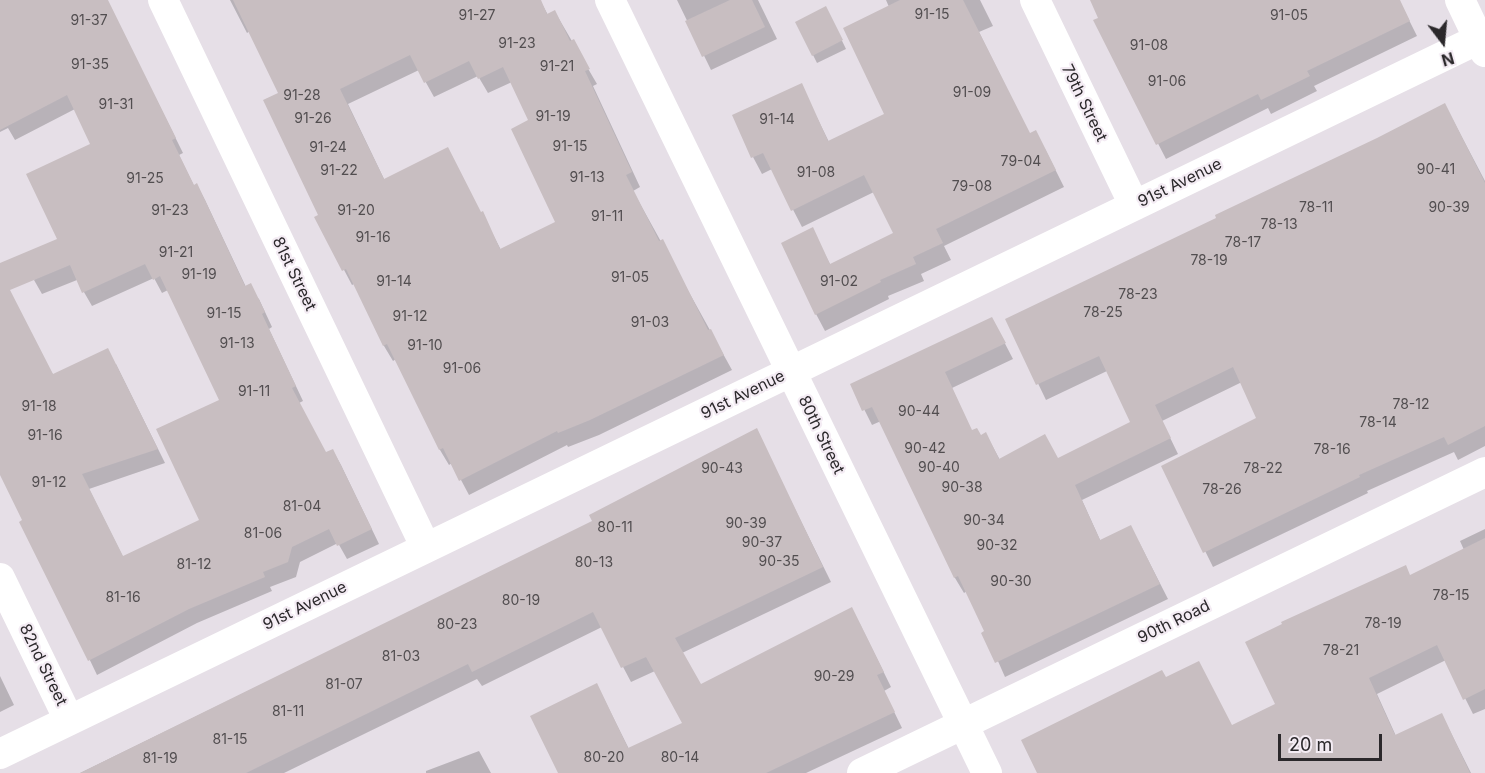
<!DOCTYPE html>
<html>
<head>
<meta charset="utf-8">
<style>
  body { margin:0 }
  #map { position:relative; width:1485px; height:773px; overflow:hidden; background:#e6dfe7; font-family:Inter,sans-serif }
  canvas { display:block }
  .north { position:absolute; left:1413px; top:12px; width:60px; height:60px; -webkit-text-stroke:4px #f4ecf4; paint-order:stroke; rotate:164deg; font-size:16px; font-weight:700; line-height:24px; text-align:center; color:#2b282b }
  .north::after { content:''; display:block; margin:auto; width:21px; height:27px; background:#2b282b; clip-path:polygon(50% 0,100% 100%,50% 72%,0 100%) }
  .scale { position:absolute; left:1278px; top:734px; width:104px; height:27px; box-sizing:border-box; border:3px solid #2b282b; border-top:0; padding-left:8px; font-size:18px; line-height:21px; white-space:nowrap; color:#2b282b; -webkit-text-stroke:4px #f4ecf4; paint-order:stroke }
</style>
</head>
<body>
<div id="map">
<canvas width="1485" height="773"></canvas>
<div class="north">N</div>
<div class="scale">20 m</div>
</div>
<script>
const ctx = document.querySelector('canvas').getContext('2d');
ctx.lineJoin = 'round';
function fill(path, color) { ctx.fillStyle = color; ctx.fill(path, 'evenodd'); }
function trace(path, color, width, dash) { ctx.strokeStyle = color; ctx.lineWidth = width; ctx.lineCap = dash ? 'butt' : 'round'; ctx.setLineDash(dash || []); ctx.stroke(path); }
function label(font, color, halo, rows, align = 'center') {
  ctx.font = font + ' Inter,sans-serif'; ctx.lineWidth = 4.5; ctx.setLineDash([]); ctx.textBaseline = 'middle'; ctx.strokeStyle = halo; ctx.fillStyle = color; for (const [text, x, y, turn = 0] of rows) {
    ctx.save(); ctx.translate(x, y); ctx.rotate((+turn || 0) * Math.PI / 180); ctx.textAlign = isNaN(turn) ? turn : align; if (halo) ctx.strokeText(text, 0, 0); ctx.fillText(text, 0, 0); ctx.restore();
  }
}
fill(new Path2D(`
  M28,0h79l76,153 -4,2 15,31 3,-1 8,15 41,87 13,12 13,28 -3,2 34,72 -4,2 27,51 7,-3 8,14 38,79 -32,15 -9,-16 -38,19 -4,15 -26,10 2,4 -75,32 -100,52 -97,-203v-181l54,85 62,-12 49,99 -76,26 34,68 78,-36 20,-121 -53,-110 -6,3 -8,-15 -62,28 -15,-26 -35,14 -8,-14 25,-40 33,-96 -17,-35 -60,31 -7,-12 -8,4v-82z
  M230,0h310l8,15 7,-3 42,72 -4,2 47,101 -7,4 99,179 -133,65 -31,12 -1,-2 -98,50 -17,-32 -3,2 -9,-15 -44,-91 -3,2 -9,-15 -30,-62 -2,1 -36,-68 4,-2 -40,-121 -30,-63 -3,2zM419,70l15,27 44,-21 10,17 24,-11 18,39 27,101 -56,28 -19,-37 -97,-32 -37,-77z
  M672,0h86l19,39 -66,31 -34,-70z
  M886,0h94l13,26 -14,6 51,103 15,14 19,38 -120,59 7,14 -30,14 3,7 -36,15 1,3 -64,32 -9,-17 -4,-85 19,37 64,-33 -21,-41 -72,35 -30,-58 -10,5 -9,-17 48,-72 28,57 57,-27 3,-108z
  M1091,0h308l18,36 -103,50 3,5 -46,23 -3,-6 -102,51 -71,-138 5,-3z
  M830,16l16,33 -29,14 -4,-8z
  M1453,120l32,61v265l-27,14 -4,-8 -87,39 1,2 -155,74 -50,-101 95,-48 -16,-36 -80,39 16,33 -96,46 19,42h38l29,57 -163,78 -38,-86 -3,2 -9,-15 -74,-157 -9,4 -20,-40 148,-51 13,25 -61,29 20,44 9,5 5,-3 14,26 58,-1 74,-37 -25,-51 -61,29 -39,-81z
  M756,430l75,152 -149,71 18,33 160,-62 31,63 -7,4 18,37 -96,45h-246l37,-88 32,64 55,-26 -29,-52 -24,11 -29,-55 -120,59 -5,-7 -193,94h-204l514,-251z
  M1485,529v180l-12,5 -27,-54 -69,34 19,42 46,-21 29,58h-433l128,-94 66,48 45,-22 133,-129 54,-26 -4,-9z
  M0,676l14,29 -14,7z
  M479,751l12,22h-65v-2z`), '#0003');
fill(new Path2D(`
  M0,0h108l68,138 -4,2 22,45 3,-2 48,103 6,-3 14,29 -3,2 34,72 -4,2 34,64 7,-3 39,80 -35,17 -8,-17 -37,18 -4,15 -25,10 2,5 -76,32 -101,52 -69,-139 3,-2 -22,-45v-212l57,-24 -31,-65 64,-30 -23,-49 -67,35zM145,264l8,16 7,-4 59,124 -63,29 43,91 -76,36 -41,-82 76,-25 -50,-101 -55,26 -43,-84 60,-25 12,28z
  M233,0h308l6,14 8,-4 15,31 4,-2 16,30 -5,2 47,101 -6,3 33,66 4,-2 45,91 3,-1 13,26 -134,65 -32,13 -1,-2 -98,50 -16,-33 -4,2 -52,-106 -4,2 -37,-77 -4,2 -28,-54 4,-2 -55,-115 15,-7zM410,55l14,28 45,-22 9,18 25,-12 25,53 -17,9 44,93 -55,27 -17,-38 -2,1 -33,-65 -64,32 -44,-90z
  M730,0h22l13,27 -63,30 -17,-36z
  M900,0h63l67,133 6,-3 20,40 -120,59 7,14 -30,14 3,7 -36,16 1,2 -66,33 -34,-72 32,-16 17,37 63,-31 -29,-58 -73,36 -28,-58 -12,5 -19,-43 70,-32 26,58 56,-27 -41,-86z
  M1090,0h310l10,21 -103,50 3,5 -49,24 -3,-6 -102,51 -63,-125 5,-2z
  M826,6l17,34 -31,16 -17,-34z
  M1445,103l40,80v243l-37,19 -4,-8 -85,38 1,2 -157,76 -42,-87 95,-48 -23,-51 -78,38 16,33 -96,47 25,55 31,-15 29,59 -165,79 -14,-30 3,-2 -26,-55 -4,2 -82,-171 -10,4 -12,-27 142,-67 14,26 -61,29 27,58 5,-2 4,7 5,-3 13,27 46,-25 13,24 72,-36 -31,-66 -63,29 -31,-66 211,-101 -1,-3 162,-77z
  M757,428l66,139 -148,71 26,46 151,-77 32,65 -7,3 18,37 -129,61h-208l-28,-57 67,-33 31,65 54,-25 -36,-66 -25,11 -28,-56 -121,60 -4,-8 -222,109h-166l512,-252 -3,-6z
  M1485,538v151l-22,11 -26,-55 -68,33 26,57 47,-22 28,60h-433l-16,-33 141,-70 4,7 33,-16 33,64 43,-21 -30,-62 37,-18 -1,-2 125,-57 4,10z`), '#c8bec1');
trace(new Path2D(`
  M163,0l263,548
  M610,0l377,773
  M1035,0l99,205
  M1460,0l25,52
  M0,578l69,142
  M0,754l1485,-718
  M862,773l623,-301`), '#fff', 30);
label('14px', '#524e50', null, [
  ["91-15",932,15],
  ["91-27",477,16],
  ["91-05",1289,16],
  ["91-37",89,21],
  ["91-23",517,44],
  ["91-08",1149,46],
  ["91-35",90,65],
  ["91-21",557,67],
  ["91-06",1167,82],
  ["91-09",972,93],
  ["91-28",302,96],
  ["91-31",116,105],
  ["91-19",553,117],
  ["91-26",313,119],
  ["91-14",777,120],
  ["91-15",570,147],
  ["91-24",328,148],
  ["79-04",1021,162],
  ["90-41",1436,170],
  ["91-22",339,171],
  ["91-08",816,173],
  ["91-13",587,178],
  ["91-25",145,179],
  ["79-08",972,187],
  ["78-11",1316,208],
  ["90-39",1449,208],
  ["91-23",170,211],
  ["91-20",356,211],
  ["91-11",607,217],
  ["78-13",1279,225],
  ["91-16",373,238],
  ["78-17",1243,243],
  ["91-21",176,253],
  ["78-19",1209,261],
  ["91-19",199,275],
  ["91-05",630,278],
  ["91-14",394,282],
  ["91-02",839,282],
  ["78-23",1138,295],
  ["78-25",1103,313],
  ["91-15",224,314],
  ["91-12",410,317],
  ["91-03",650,323],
  ["91-13",237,344],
  ["91-10",425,346],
  ["91-06",462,369],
  ["91-11",254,392],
  ["78-12",1411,405],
  ["91-18",39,407],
  ["90-44",919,412],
  ["78-14",1378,423],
  ["91-16",45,436],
  ["90-42",925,449],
  ["78-16",1332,450],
  ["90-40",939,468],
  ["90-43",722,469],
  ["78-22",1263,469],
  ["91-12",49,483],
  ["90-38",962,488],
  ["78-26",1222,490],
  ["81-04",302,507],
  ["90-34",984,521],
  ["90-39",746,524],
  ["80-11",615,528],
  ["81-06",263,534],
  ["90-37",762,543],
  ["90-32",997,546],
  ["90-35",779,562],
  ["80-13",594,563],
  ["81-12",194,565],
  ["90-30",1011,582],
  ["78-15",1451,596],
  ["81-16",123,598],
  ["80-19",521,601],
  ["78-19",1383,624],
  ["80-23",457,625],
  ["78-21",1341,651],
  ["81-03",401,657],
  ["90-29",834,677],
  ["81-07",344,685],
  ["81-11",288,712],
  ["81-15",230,740],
  ["80-20",604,758],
  ["80-14",680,758],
  ["81-19",160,759]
]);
label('16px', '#2b282b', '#f4ecf4', [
  ["79th Street",1084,103,64],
  ["91st Avenue",1180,183,-26],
  ["81st Street",294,274,64],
  ["91st Avenue",743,395,-26],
  ["80th Street",821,435,64],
  ["91st Avenue",305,606,-26],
  ["90th Road",1174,622,-26],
  ["82nd Street",43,665,64]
]);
</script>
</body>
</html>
